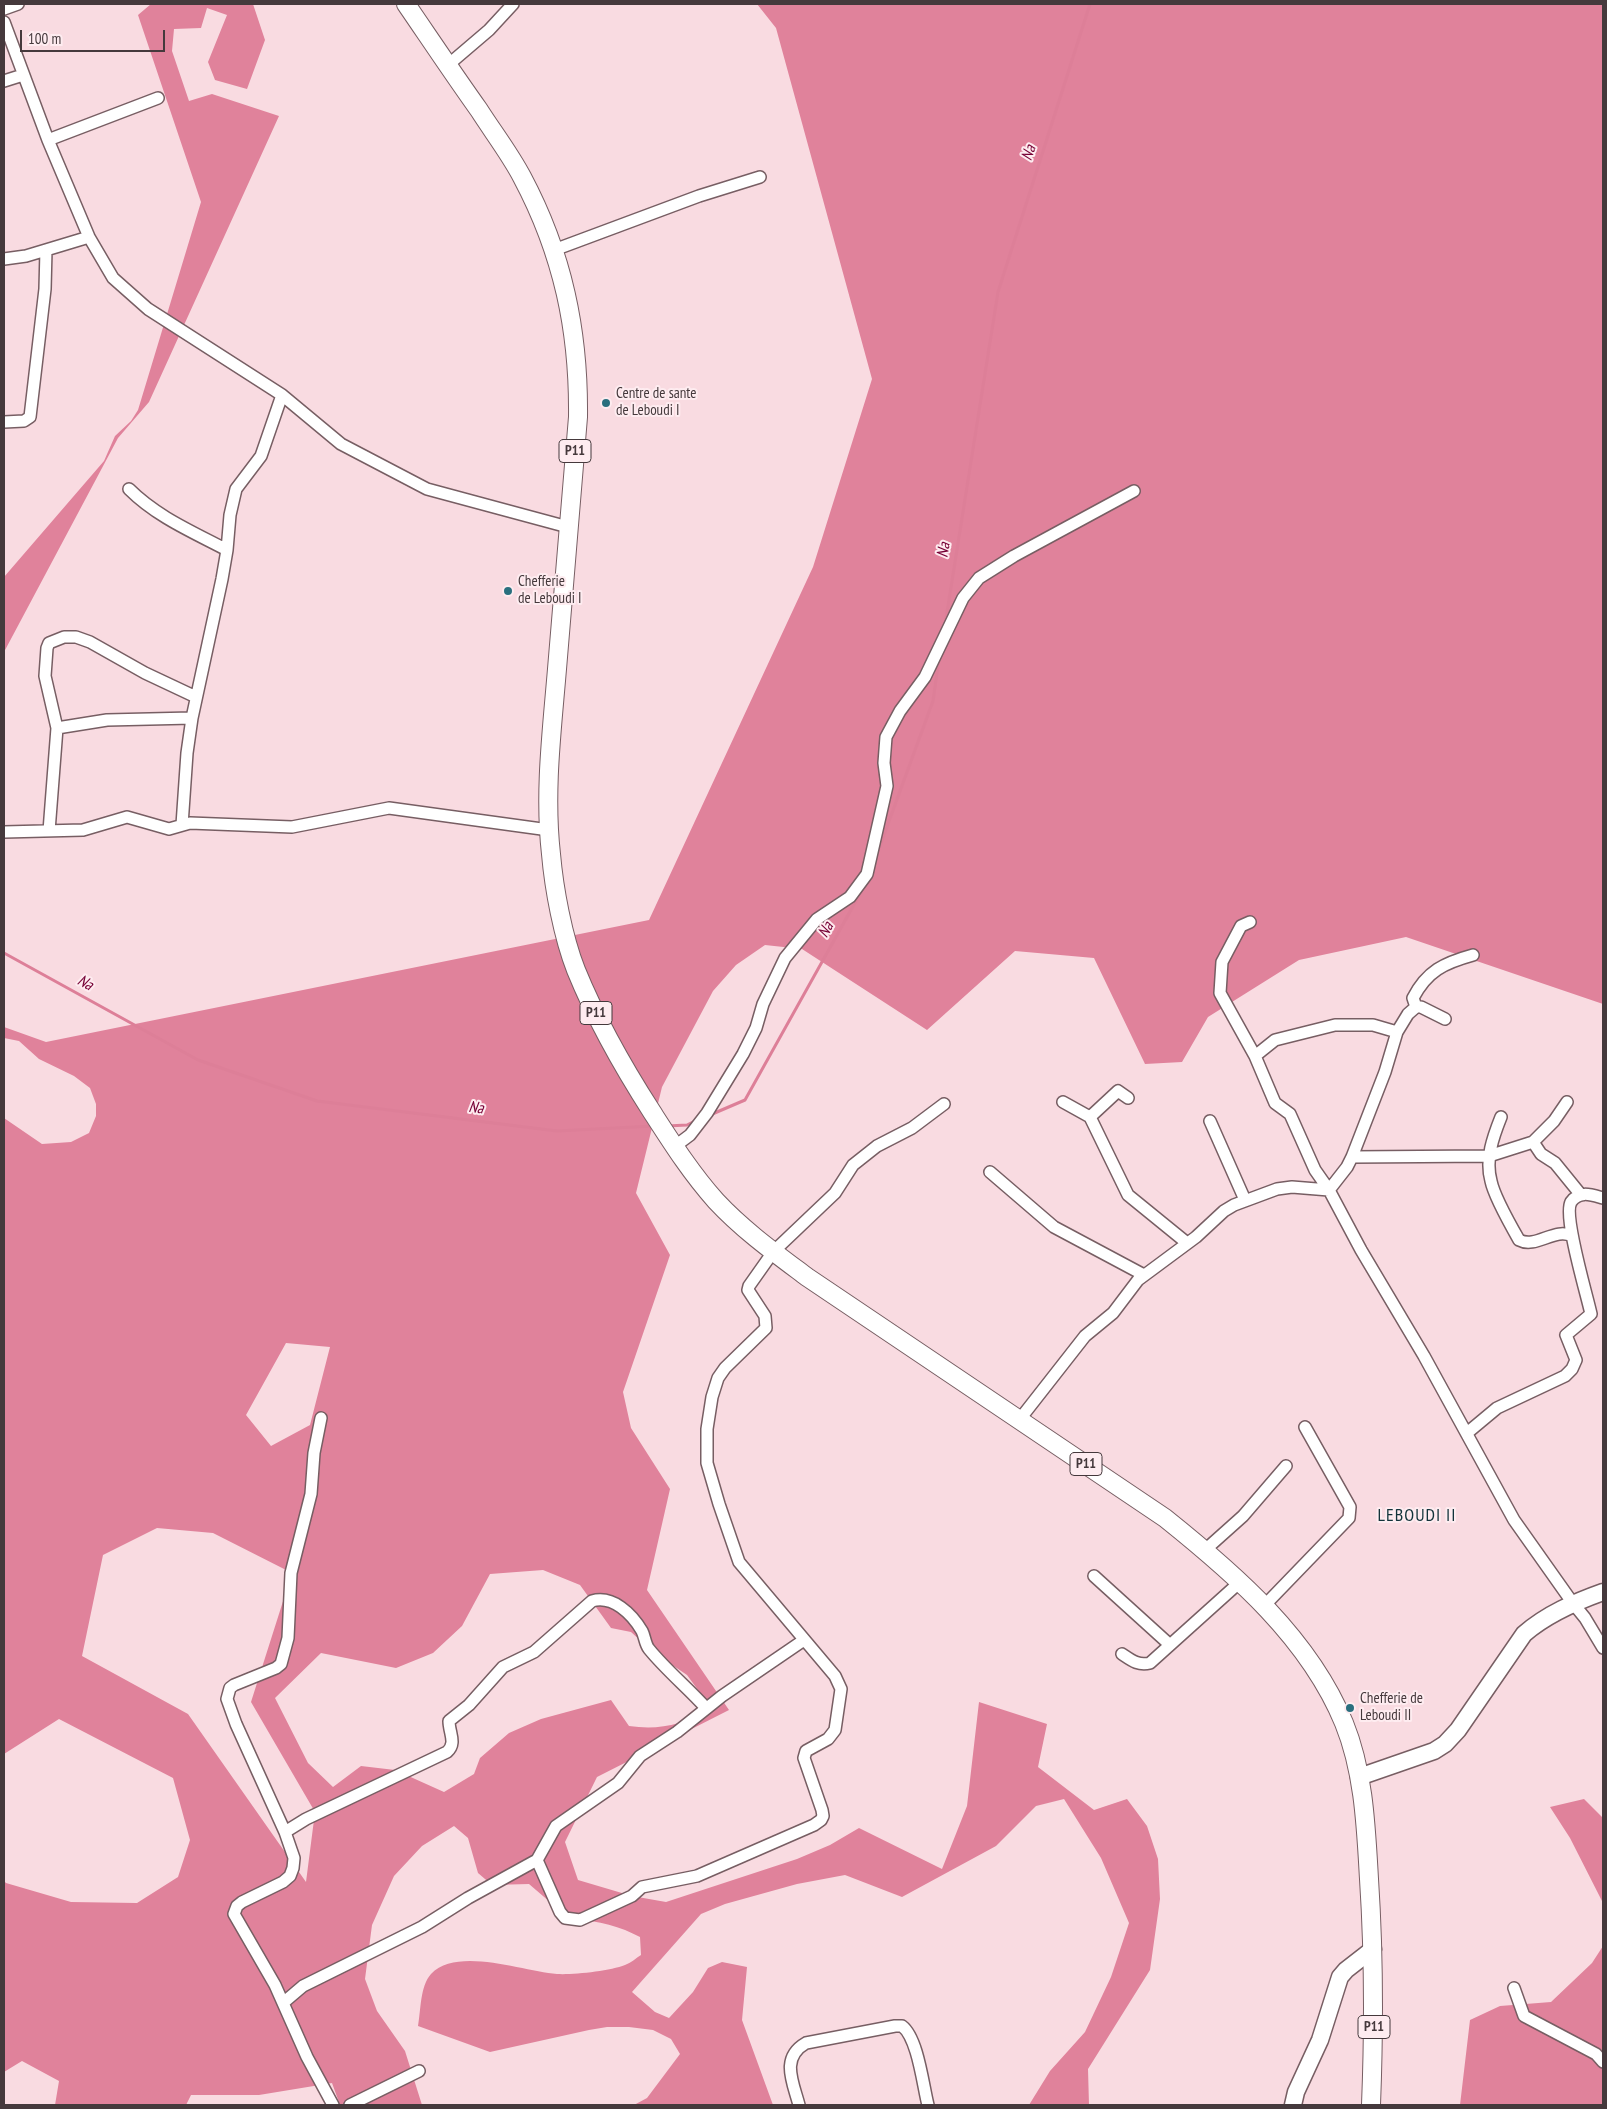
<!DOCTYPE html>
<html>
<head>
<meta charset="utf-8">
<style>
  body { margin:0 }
  #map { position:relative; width:1607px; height:2109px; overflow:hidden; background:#f9dbe1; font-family:"PT Sans Narrow",sans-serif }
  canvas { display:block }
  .frame { position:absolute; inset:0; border:5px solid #45393c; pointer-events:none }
  .scale { position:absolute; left:20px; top:30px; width:145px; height:22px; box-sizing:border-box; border:2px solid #45393c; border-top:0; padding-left:6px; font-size:15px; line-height:18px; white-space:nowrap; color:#45393c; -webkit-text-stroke:4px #feecf0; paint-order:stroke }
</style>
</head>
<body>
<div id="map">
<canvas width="1607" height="2109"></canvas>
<div class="frame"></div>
<div class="scale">100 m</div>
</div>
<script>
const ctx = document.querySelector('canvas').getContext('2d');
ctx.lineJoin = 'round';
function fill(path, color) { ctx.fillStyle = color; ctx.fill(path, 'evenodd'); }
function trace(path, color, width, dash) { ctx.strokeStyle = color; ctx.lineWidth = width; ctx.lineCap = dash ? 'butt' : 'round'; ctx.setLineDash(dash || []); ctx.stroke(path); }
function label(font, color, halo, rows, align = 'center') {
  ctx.font = font + ' "PT Sans Narrow",sans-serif'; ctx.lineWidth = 4; ctx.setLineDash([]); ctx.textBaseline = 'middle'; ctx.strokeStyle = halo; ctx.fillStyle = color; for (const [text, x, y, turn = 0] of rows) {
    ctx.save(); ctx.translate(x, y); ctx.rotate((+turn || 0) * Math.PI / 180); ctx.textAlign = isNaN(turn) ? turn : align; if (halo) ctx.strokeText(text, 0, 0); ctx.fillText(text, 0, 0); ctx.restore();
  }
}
fill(new Path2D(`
  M151,4h102l12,36 -18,49 -32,-9 -7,-18 19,-47 -20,-7 -6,20 -27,1 -2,22 17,50 23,-7 67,22 -130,286 -31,36 -114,214v-75l100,-116 11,-25 16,-15 7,-11 63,-208 -63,-187z
  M757,4h846v1000l-197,-67 -107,23 -91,57 -26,45 -37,2 -51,-106 -79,-7 -88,79 -125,-81 -37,-4 -29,20 -23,26 -51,96 -26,106 34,62 -47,137 8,36 39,61 -23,101 82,120 -132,67 -32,65 13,38 54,16 34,6 131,-43 33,-14 29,-17 83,41 25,-63 12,-104 68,22 -9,43 56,43 33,-11 20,27 11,33 2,40 -10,71 -62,99 1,36h-60l21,-34 35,-39 26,-55 18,-54 -28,-65 -37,-59 -28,7 -40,40 -94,51 -57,-22 -48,9 -72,20 -24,10 -69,78 23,20 14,6 24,-26 15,-24 14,-6 25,5 -5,53 31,85h-139l13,-7 33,-44 -9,-15 -18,-9 -24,-3h-22l-18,3 -99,22 -72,-26c3,-16 2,-40 13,-52 27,-28 93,-2 126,0 16,1 53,-3 68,-9 6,-2 11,-7 16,-10l-1,-18c-20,-11 -46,-18 -69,-17l-42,-36 -37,1 -14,-12 -10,-35 -14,-12 -32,20 -28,30 -22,49 -7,54 12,32 28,40 17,54h-82l-8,-22 -73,12h-68l-5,10h-131l4,-24 -37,-20 -18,11v-191l2,2 65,19 66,1 41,-26 12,-37 -17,-62 -114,-59 -55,35v-636l38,26 29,-2 18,-9 7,-17v-12l-6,-16 -16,-12 -35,-17 -20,-18 -15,-3v-11l42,15 603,-122 164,-353 59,-188 -96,-351zM286,1343l44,4 -20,78 -39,21 -25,-31zM157,1528l56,5 79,40 -41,129 64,110 -9,70 -118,-168 -106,-58 21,-101zM543,1570l37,15 31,43 20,4 22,20 34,23 11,15 8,18c-22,18 -49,22 -77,18l-18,-26 -70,19 -32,14 -29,25 -6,16 -30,18 -49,-22 -34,-4 -28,21 -25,-24 -33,-65 46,-45 75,15 37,-15 29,-27 28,-52z
  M1584,1799l19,19v85l-33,-65 -20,-31z
  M1603,1946v159h-143l10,-85 30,-14 51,-4 41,-39z`), '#e0829b');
trace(new Path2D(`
  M945,625l53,-333 92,-288
  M877,854l56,-153 6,-43
  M4,953l194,107 119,41 240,30 97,-5
  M710,1115l35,-15 121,-217
  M667,1126l20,-1 8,-4`), '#dd7f98', 3);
const street = new Path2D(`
  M4,9l14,-5
  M4,22l44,118 41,97 24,41 35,31 134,86 59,49 86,45 141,38
  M448,65l41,-35 24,-26
  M4,81l19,-6
  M48,140l110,-42
  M554,250l145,-54 61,-19
  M4,259l22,-3 63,-19
  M4,422l20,-1 6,-4 15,-128 1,-39
  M129,489c28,28 64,43 98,61
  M57,728l50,-8 85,-2
  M182,825l5,-72 5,-35 30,-139 5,-29 3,-35 6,-26 25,-33 21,-61
  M49,831l8,-103 -12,-52 2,-28 2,-5 15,-6h12l14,5 55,31 51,24
  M4,832l79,-2 44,-13 42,12 21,-6 102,4 97,-19 160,22
  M1250,922l-9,4 -19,36 -2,31 35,63
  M1416,1007l-3,-9c14,-27 31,-35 60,-43
  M1397,1032l-24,-7h-38l-60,15 -20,16 20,47 15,11 25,56 14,20 32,60 63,106 90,164 58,82 13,16 18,30
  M1063,1102l27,15 38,78 59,48
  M1090,1117l28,-26 10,7
  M1501,1117c-8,20 -16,42 -10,64 3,15 20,45 28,59 17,9 36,-13 53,-4
  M1210,1121l35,79
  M1533,1142l8,12 14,9 26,32
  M674,1147l16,-12 17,-22 36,-59 13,-26 7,-24 22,-46 32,-39 33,-22 17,-23 20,-88 -3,-23 2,-26 14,-26 25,-34 38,-79 16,-20 35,-22 120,-65
  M1352,1157l137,-1 44,-14 21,-21 13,-19
  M990,1172l64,55 90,48
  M1329,1190l18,-23 5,-10 33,-85 12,-40 11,-18 8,-7h5l24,12
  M321,1418l-7,35 -3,41 -20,79 -3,65 -7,26 -5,4 -42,17 -4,3 -3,11 9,25 49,108 9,26 -1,10 -3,8 -7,6 -41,20 -5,4 -3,8 41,71 32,72 26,48
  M1020,1419l65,-83 28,-23 25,-33 58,-43 28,-26 10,-6 43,-16 15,-2 37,3
  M1467,1433l30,-25 68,-32 7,-7 4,-9 -10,-25 25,-21c-4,-19 -28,-98 -20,-112 8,-12 21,-7 32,-4
  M1205,1550l38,-34 43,-50
  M1094,1576l75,68
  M1264,1606l85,-88 1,-11 -45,-80
  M1122,1654c9,6 16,12 28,9l90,-81
  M285,1832l21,-13 141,-67c10,-9 2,-19 2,-31l20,-16 34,-38 31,-15 58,-51c21,-6 40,13 50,30 3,6 3,13 7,18 17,21 39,39 57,59
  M537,1860l23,52 5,6 15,2 52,-24 10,-9 55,-11 117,-51 7,-5 2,-4 -1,-6 -18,-52 2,-7 22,-12 7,-9 6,-41 -6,-13 -96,-114 -20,-58 -12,-41v-34l5,-32 6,-19 7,-10 41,-40 -1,-12 -17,-26 1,-4 24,-34 62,-59 18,-28 24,-19 35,-18 32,-24
  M1514,1988l10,28 72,38 7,8
  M283,2003l20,-17 119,-59 46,-29 69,-38 19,-34 62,-43 22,-27 37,-24 45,-36 82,-56
  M350,2105l69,-34
  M799,2105c-6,-23 -19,-47 7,-62l89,-17h7c16,12 21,60 26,79`);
const secondary = new Path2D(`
  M1359,1777l75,-26 11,-7 13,-14 66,-96c23,-20 51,-32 79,-42
  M1293,2105l3,-13 24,-52 20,-63 6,-7 27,-21`);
const primary = new Path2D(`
  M406,4c24,35 48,71 73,106 14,22 31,44 43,67 41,77 57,154 56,240 -7,84 -14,168 -21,252 -5,61 -13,123 -6,185 3,35 12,83 25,116 20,49 47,97 76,142 20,31 39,61 64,89 27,29 59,52 91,76l358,241c70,56 144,120 179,205 20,49 22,104 25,156 5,76 5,150 2,226`);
trace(street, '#775e63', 14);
trace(secondary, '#775e63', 19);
trace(primary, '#775e63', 20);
trace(street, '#fff', 11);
trace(secondary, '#fff', 16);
trace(primary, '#fff', 18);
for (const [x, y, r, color] of [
  [606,403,5,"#2a6f7e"],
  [508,591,5,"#2a6f7e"],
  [1350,1708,5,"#2a6f7e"]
]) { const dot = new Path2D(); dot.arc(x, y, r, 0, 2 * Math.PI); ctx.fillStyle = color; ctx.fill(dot); trace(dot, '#feecf0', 2); }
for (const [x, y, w] of [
  [575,451,32],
  [596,1013,32],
  [1086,1464,32],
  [1374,2027,32]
]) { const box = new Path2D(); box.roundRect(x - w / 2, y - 11.5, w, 23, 4); ctx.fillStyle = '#feecf0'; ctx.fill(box); trace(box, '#45393c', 1); }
label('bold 14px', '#45393c', null, [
  ["P11",575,451],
  ["P11",596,1013],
  ["P11",1086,1464],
  ["P11",1374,2027]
]);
label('15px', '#45393c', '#feecf0', [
  ["Centre de sante",616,394],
  ["de Leboudi I",616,411],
  ["Chefferie",518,582],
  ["de Leboudi I",518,599],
  ["Chefferie de",1360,1699],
  ["Leboudi II",1360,1716]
], 'left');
label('italic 16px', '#760035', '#feecf0', [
  ["Na",1029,153,-72],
  ["Na",944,550,-81],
  ["Na",826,930,-61],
  ["Na",85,983,29],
  ["Na",476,1108,7]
]);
ctx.letterSpacing = '1px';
label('18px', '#12333a', '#feecf0', [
  ["LEBOUDI II",1417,1516]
]);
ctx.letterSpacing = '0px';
</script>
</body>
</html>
